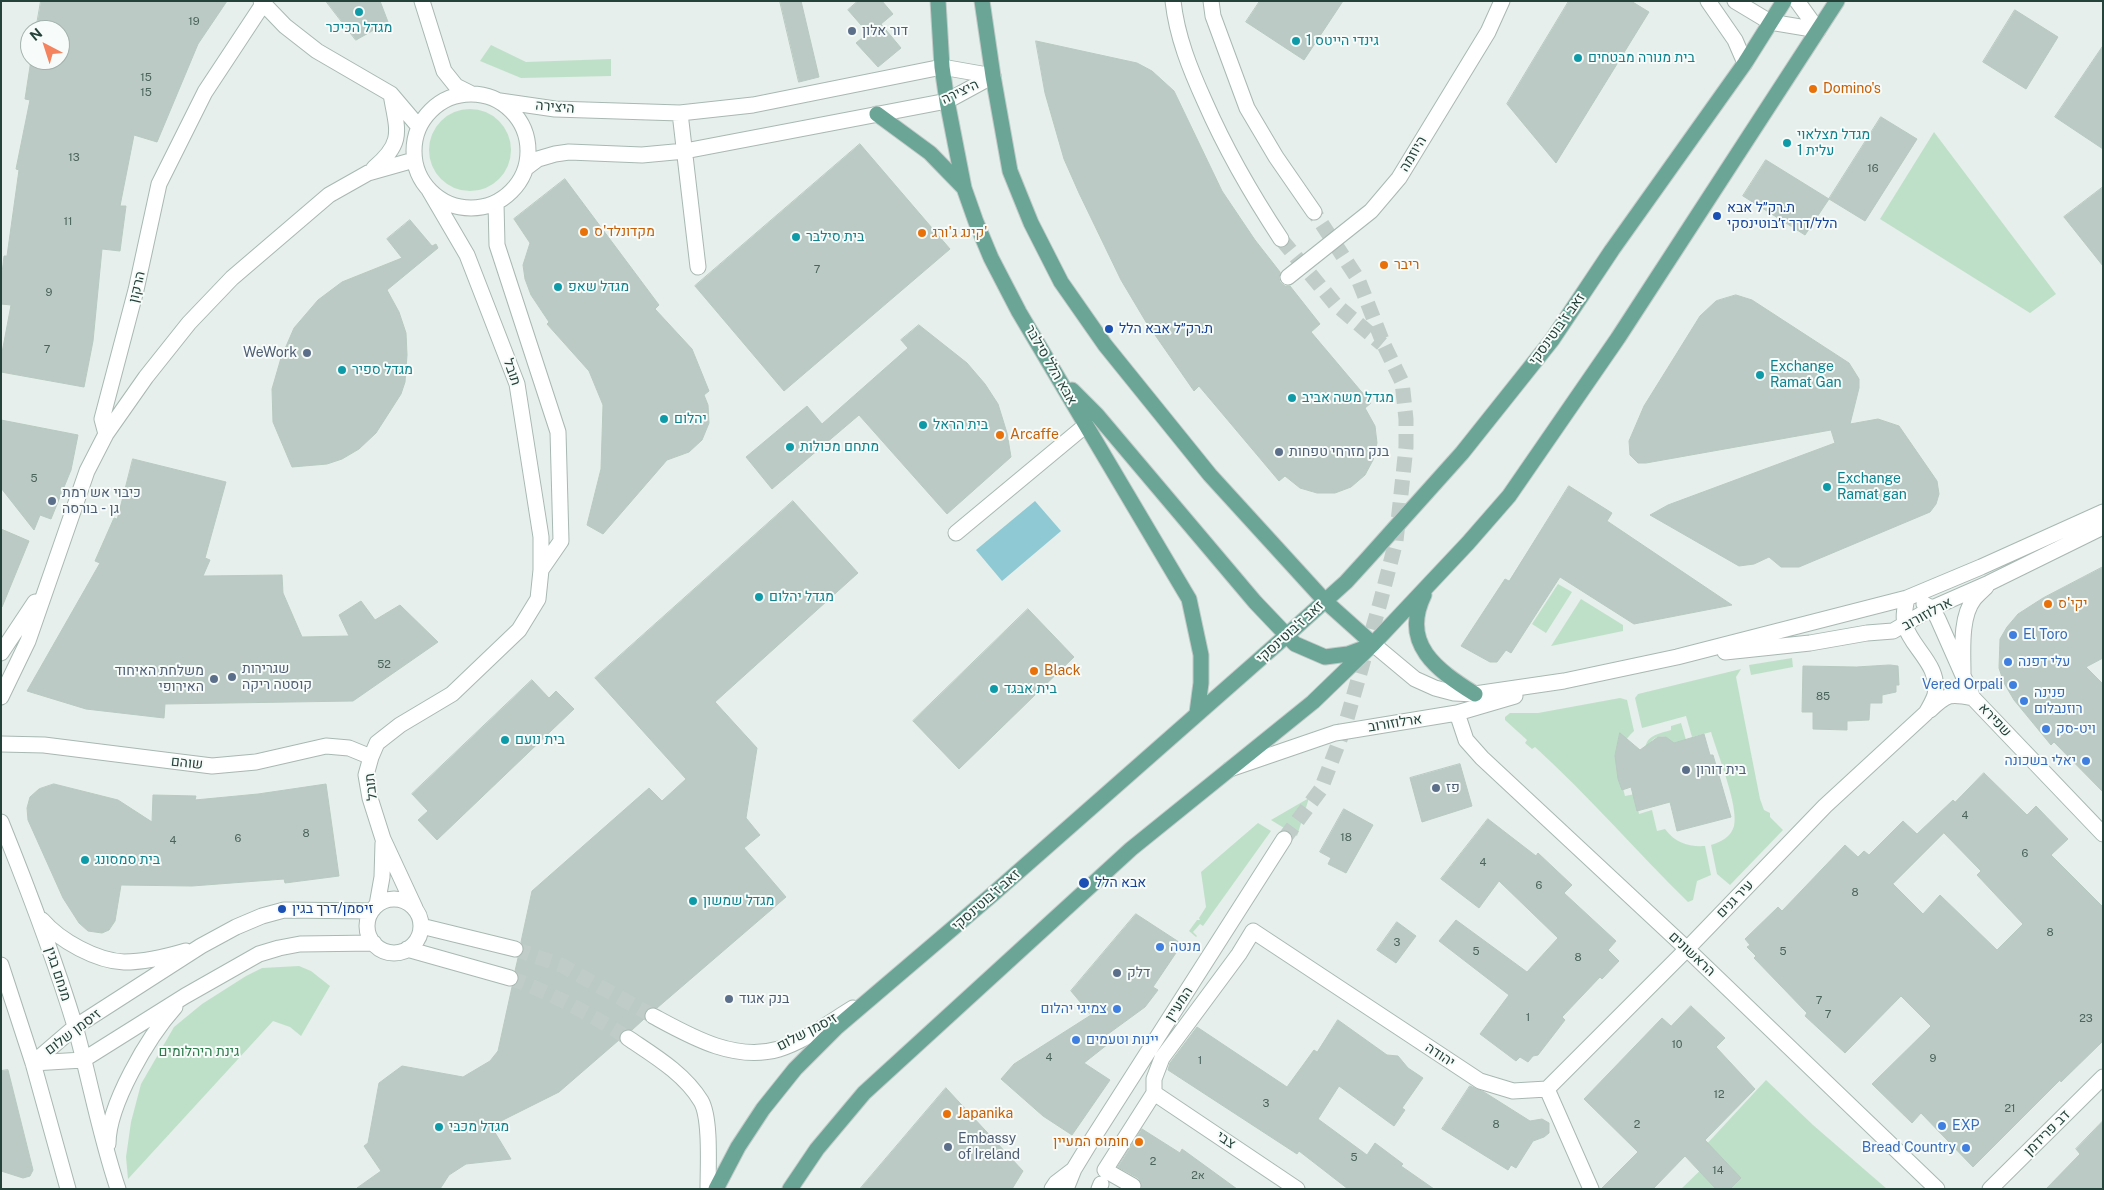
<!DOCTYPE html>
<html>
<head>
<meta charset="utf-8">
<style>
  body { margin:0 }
  #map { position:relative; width:2104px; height:1190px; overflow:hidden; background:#e6efeb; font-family:"Public Sans",sans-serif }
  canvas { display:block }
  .frame { position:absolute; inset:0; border:2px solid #24423a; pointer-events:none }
  .north { position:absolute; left:20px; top:20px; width:50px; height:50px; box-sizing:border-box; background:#f7fbf9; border:1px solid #a3b1ad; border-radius:50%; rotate:320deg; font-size:14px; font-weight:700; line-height:20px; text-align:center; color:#24423a }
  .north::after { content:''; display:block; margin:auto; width:18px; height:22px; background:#f4845f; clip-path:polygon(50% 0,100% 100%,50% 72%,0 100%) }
</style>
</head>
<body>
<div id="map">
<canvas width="2104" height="1190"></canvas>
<div class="frame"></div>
<div class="north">N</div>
</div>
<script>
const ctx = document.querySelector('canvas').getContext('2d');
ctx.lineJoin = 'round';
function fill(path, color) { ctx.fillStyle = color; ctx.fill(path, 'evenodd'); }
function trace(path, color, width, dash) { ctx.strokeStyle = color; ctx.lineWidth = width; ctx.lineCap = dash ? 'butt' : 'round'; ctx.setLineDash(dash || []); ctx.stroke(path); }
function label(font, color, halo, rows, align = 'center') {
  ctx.font = font + ' "Public Sans",Heebo,sans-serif'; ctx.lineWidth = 4; ctx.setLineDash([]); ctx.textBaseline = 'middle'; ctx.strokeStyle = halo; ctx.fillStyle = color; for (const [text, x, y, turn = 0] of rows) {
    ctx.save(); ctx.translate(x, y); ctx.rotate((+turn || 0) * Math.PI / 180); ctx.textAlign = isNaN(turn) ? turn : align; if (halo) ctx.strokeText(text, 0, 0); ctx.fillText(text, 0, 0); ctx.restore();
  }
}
fill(new Path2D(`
  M491,45l35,17 85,-3v17l-90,2 -41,-17z
  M429 150a41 41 0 1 1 82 0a41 41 0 1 1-82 0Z
  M1934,132l122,162 -26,19 -150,-94z
  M1558,584l14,8 -26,41 -14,-9z
  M1581,599l42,26v6l-72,15z
  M1792,658l1,9 -42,8 -2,-10z
  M1741,669l-5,8 24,122 4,11 6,3v4l13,13 -53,55 -13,-11 -6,-29c10,-3 20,-8 23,-19 5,-20 -17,-73 -23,-94l-19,5 -6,-21 -44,12 -7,-30 3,-4z
  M1620,698l7,2 7,31c-22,20 -15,40 -9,65l10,-2 4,20 13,-4 5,21 8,-2c10,14 24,18 40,17l6,29 -14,6 -4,19 -5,2c-52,-51 -99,-106 -153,-155l-3,2 -7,-6 2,-3 -22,-20v-3l5,-4h28z
  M1681,723l5,17 -14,4 -6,-7c-12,-2 -15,4 -21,13 1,-15 13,-16 26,-20v-4z
  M1309,798l-12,38 -26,-16z
  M1258,823l13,8 -68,95 -3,-2 -7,8 4,4 -1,1 -7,-6 8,-11h3l-1,-2 7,-11 -5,-35z
  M299,966l12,5 19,15 -29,50 -11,-9 -17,-6 -145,158 -2,-22 5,-35 10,-38 33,-57 28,-23 44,-28 16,-8z
  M1766,1080l47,45 74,64h-206l31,-30 -9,-11z`), '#bfe0c8');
fill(new Path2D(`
  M1035,501l26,30 -59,50 -26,-31z`), '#8ec9d4');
const building = new Path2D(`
  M41,1h186l-29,43 -41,98 -23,-7 -14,71h6l-6,45 -18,-2 -9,92 -9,46 -83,-15v-14l10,-53 -10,-1v-22l3,-26h3l12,-86 -3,-1 14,-69 -5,-1 6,-39h29v-30h-24z
  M326,1h54l8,21 -32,18z
  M780,1h21l18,76 -20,5z
  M858,1h24l11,13 -12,10 20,24 -23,19 -22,-24 12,-10 -20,-23z
  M1260,1h83l-39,59 -58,-38z
  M1569,1h62l18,11 -93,151 -49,-59z
  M2015,10l43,27 -32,52 -43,-27z
  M1036,41l101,22 15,8 22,20 48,100 33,49 25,32 -1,6 1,4 5,4h5l30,38 -9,8 60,71 -6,5 10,18 2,17 -4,17 -8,15 -14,12 -16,6h-18l-17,-5 -15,-12 -6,5 -80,-95 -5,5 -48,-69 -25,-42 -42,-87 -15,-34 -19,-66z
  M2103,46v103l-48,-32z
  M1881,117l36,22 -52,82 -36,-22z
  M860,144l90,105 -166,142 -89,-105z
  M1766,160l63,39 -24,36 -62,-39z
  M565,179l94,126 -4,4 37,40 17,42 -5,4 4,10 1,18 -7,17 -13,12 -22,8 -64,74 -16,-9 14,-56 2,-64 -14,-34 -42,-47 2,-2 -18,-27 -6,-16 -2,-14 7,-22 -16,-24z
  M2103,187v79l-39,-49z
  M410,220l22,26 4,-2 2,4 -51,42 12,22 7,21 1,22 -2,27 -4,12 -25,39 -17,16 -17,10 -15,5 -35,3 -19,-45 -1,-33 9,-31 13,-30 24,-28 24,-18 60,-24 -15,-19z
  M1736,295l16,5 97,63 10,16v9l-9,36 28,-5 21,7 38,55 2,13 -3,10 -6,8 -131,55h-18l-12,-10 -15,7 -15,2 -89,-51 18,-10 167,-62 -4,-13 -185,33h-8l-8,-8 -1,-14 15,-35 56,-90 16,-15z
  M919,325l48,38 18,21 13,20 9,29 4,24 -64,57 -88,-99 -87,74 -26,-32 61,-51 15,18 86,-76 -7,-8z
  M1,420l77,15 -7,35 -20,49 -11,-4 -6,15 -33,-42z
  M133,459l93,23 -21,76 5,2 -7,16 79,-1 1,18 19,44 47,-1 -10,-21 22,-14 14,19 25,-15 38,37 -85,59 -188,3 -1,14 -78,-9 -59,-18 73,-128 -5,-2 19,-43 3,1z
  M1569,486l43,27 -5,8 125,84 -98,19 -74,-47 -49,76 -5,-3 -9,12h-7l-29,-16 44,-67 4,2z
  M793,501l65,72 -143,129 42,46 -11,70 14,17 -16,13 42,49 -129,111h-9l-3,4 -1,7 -12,11h-9l-3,3 -1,7 -60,52 -58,29 7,11 -14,-1 17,28 -45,5 -17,11 -9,14 -83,-1 24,-17 -17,-25 4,-3 11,-60 23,-17 61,11 27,-16 8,-10 14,-64 7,-7v-5l-4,-4 3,-13 6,-7 -3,-9 11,-51 117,-103 13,13 24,-22 -91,-101z
  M1,529l28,12 -27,66h-1z
  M2103,567v91l-17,9 17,17v108l-49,-50 -3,3 -37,-45 -10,-17 -5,-15 1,-29 7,-12 11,-13 25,-16z
  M1028,609l46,48 -115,112 -46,-48z
  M1890,665l8,1 1,19h-3v7l-14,3v8h-12l-1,17 -22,1v9l-34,-1v-17h-11l1,-46 53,1z
  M532,680l17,18 7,-7 18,18 -137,131 -19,-20 10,-9 -16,-17z
  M1620,733l20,17 18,-13h8l8,6 30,-9 6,21h3l18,62 -54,14 -7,-29 -33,9 -6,-24 -9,3 -4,-11 -3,-23z
  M1460,764l12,42 -50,16 -12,-44z
  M1984,773l43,42 9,-9 32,33 -17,16 52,52v134l-42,41 -1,-2 -87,87 -52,-54 -9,10 -40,-39 59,-58 -30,-30 -56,57 -40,-37 2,-3 -53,-55 2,-2 -9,-9 3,-2 -5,-6 33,-32 4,4 63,-66 13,12 6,-6 5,4 34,-34 14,13 36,-34 2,2zM1944,833l37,38 -4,4 46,49 -26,26 -57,-55 -17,19 -30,-30z
  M54,784l64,16 34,22 1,-27 43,1 -1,4 63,-6 68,-10 13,92 -54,7 -1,-4 -92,7 -71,-1 -6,36 -6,9 -7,3 -14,-2 -9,-8 -16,-25 -35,-78 -1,-12 3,-11 9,-8z
  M1344,809l29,16 -27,48 -18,-9 3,-6 -11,-6z
  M1488,819l48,37 2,-3 34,32 -8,8 52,48 -8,9 11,11 -17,18 -2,-2 -38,40 3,3 -27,35 -5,1 -5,6 -8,-5 -4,4 -36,-27 29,-39 -70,-54 17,-21 71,52 31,-34 -59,-57 -20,27 -38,-29z
  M1136,914l46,30 -29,43 5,3 -13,17 -37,27 5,6 -29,23 26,17 -38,55 -29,-19 -42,-37 13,-15 77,-49 -20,-24z
  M1397,922l19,14 -20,27 -19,-13z
  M1691,1006l34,32 -9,9 39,42 -50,51 36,38 -11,11h-14l-31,-33 -32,33h-52l37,-37 -54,-53 78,-81 9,8z
  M1338,1020l49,35 11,1 10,12 15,10 -21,30 3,2 -11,16 -55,-40 -21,33 49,36 8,-12 28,21 -2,2 33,23h-86l-49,-38 -2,3 -129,-84 2,-7 27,-36 90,60 27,-37 3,2z
  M8,1070l25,100 -3,6 -7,2 -22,-7v-100z
  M1470,1086l14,6 46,29 12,-2 7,4v10l-5,4 -11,4 -17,27 -5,-3 -3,5 -66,-41z
  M946,1088l77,83 -11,18h-152z
  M2103,1121v68h-57l34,-35 -4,-5z
  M1142,1129l38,24 2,-4 55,40h-95l-1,-7 -3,-4 -20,-11z`);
fill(building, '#bbcac4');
trace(building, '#b8c9c2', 1);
trace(new Path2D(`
  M1281,239l54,65 47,40
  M1284,839l37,-50 23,-60 36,-126 16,-62 10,-94v-28l-4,-37 -18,-37 -26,-66 -44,-67
  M515,949l46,16 92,51
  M510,978c42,15 80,36 118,60`), '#bfccc8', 15, [15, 8]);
const minor = new Path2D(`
  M261,1l24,25 32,25 74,43 28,33
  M422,1l22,70 12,15 14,7
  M1173,1c4,36 17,68 32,101 21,48 47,93 76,137
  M1211,1l2,15 34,92 29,49 38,55
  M1708,1l27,39 10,23
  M1735,1l35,21 48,8
  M1797,1l21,29
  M414 151a57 57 0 1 1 114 0a57 57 0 1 1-114 0Z
  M500,101l55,8 125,4 73,-8 189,-38 51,9
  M680,113l18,154
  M374,168c31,-26 23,-38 17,-74
  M526,168l12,-9 17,-5 14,-2 73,3 43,-4 262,-50 46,-25
  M496,203l1,42 61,187 3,109 -20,29
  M1288,277l83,-66 28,-33 89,-146 14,-31
  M106,434l-4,-15 34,-129 23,-106 46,-92 58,-88
  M956,533l130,-108
  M1924,604l8,4 6,11 35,79 130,136
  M1373,644l42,35 20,9 19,5 21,1 89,-13 113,-24 230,-59 74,-31 122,-55
  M1725,652l85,-9 57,-10 26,-2 39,-23 57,-25 114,-56
  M1,653l34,-51
  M1963,673c0,-22 -3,-56 11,-74 3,-4 8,-8 12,-12
  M1,697l27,-56 59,-170 19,-37 40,-57 43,-54 43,-45 97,-83 39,-22 46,-13
  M1930,710c17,-16 20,-17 43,-12
  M1457,713l9,27 16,18 205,191 250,240
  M1,744l43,1 168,21 44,-4 70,-16 23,2 22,9
  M1230,769l105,-36 122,-20 58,-17
  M1,822c27,67 53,135 74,204 15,54 25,110 43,163
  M367 926a27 27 0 1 1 54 0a27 27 0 1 1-54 0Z
  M377,905l5,-28 1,-34
  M415,908l-32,-69 -13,-41 -4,-23 5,-18 6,-14 23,-18 52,-31 67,-64 19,-31 3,-29v-33l-24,-153 -50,-129 -38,-65
  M42,920c18,21 55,41 82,42 21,0 42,-5 62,-11
  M421,926l94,23
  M407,949l103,29
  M1,965l32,98 35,126
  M653,1016c37,20 81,46 126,33 26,-8 51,-27 74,-41
  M628,1038c25,17 56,35 73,63 10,17 7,67 7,88
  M33,1063l42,-36 126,-81 35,-19 26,-11 22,-6 87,1
  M33,1063l50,-3 102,-64 74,-42 20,-6 21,-4 74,-1
  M1547,1089l140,-140 138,-143 101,-93c3,-5 7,-12 9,-18 6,-30 -24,-47 -30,-70 -2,-9 0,-18 2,-27
  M1154,1093v-14l8,-21 77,-104 14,-23 227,150 33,10 34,-2 44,100
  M1154,1093l143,96
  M108,1144c0,-39 40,-107 67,-137
  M1133,1186l-28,-16 49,-77
  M1052,1189l4,-6 17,-13
  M1066,1189l8,-20 14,-23 196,-307
  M1099,1189l2,-5
  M1990,1189l113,-112`);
const major = new Path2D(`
  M938,1l4,66 5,34 17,87 12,34 15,36 28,54 170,287 12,56v28l-4,30
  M982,1l11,75 17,95 21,52 30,59 44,63 105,130 115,126 48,43
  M877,114l53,39 34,35
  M1072,390l25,25 158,187 40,42 30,13 23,-3 19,-7
  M1424,595c-24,49 13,75 51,99
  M716,1189l22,-42 25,-38 32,-40 42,-42 156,-133 293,-258 60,-54 21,-23 95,-106 90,-113 60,-90 133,-187 39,-62
  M790,1189l27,-40 47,-56 267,-244 182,-147 60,-58 95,-101 41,-47 109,-158 219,-337`);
trace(minor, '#a8b8b2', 17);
trace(major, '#c2cac8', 17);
trace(minor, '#fff', 15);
trace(major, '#6aa596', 15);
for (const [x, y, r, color] of [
  [359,12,5,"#0f9aa8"],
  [852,31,5,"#5c6f8a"],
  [1296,41,5,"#0f9aa8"],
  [1578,58,5,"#0f9aa8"],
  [1813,89,5,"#e8710a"],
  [1787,143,5,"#0f9aa8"],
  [1717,216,5,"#1a4fb4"],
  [584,232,5,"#e8710a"],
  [922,233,5,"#e8710a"],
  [796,237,5,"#0f9aa8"],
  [1384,265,5,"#e8710a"],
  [558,287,5,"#0f9aa8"],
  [1109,329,5,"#1a4fb4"],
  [307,353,5,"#5c6f8a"],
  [342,370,5,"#0f9aa8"],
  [1760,375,5,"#0f9aa8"],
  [1292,398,5,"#0f9aa8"],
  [664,419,5,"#0f9aa8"],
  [923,425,5,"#0f9aa8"],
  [1000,435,5,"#e8710a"],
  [790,447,5,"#0f9aa8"],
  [1279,452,5,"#5c6f8a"],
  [1827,487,5,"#0f9aa8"],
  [52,501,5,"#5c6f8a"],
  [759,597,5,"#0f9aa8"],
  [2048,604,5,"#e8710a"],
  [2013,635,5,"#3f7fe0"],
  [2008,662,5,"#3f7fe0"],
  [1034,671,5,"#e8710a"],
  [232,677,5,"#5c6f8a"],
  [214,679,5,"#5c6f8a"],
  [2013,685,5,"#3f7fe0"],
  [994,689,5,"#0f9aa8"],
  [2024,701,5,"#3f7fe0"],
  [2046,729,5,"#3f7fe0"],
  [505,740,5,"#0f9aa8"],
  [2086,761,5,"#3f7fe0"],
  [1686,770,5,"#5c6f8a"],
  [1436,788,5,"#5c6f8a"],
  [85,860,5,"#0f9aa8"],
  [1084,883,6,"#1a4fb4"],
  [693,901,5,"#0f9aa8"],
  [282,909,5,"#1a4fb4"],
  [1160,947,5,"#3f7fe0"],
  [1117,973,5,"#5c6f8a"],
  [729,999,5,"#5c6f8a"],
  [1117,1009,5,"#3f7fe0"],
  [1076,1040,5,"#3f7fe0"],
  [947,1114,5,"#e8710a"],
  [1942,1126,5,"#3f7fe0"],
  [439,1127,5,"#0f9aa8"],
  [1139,1142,5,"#e8710a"],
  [948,1147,5,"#5c6f8a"],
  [1966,1148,5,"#3f7fe0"]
]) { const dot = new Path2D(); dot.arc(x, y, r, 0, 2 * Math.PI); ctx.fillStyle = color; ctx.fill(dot); trace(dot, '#f7fbf9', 2); }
label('11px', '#4a645c', null, [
  ["19",194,22],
  ["15",146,78],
  ["15",146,93],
  ["13",74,158],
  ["16",1873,169],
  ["11",68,222],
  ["7",817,270],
  ["9",49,293],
  ["7",47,350],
  ["5",34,479],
  ["52",384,665],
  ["85",1823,697],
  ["4",1965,816],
  ["8",306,834],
  ["18",1346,838],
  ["6",238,839],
  ["4",173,841],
  ["6",2025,854],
  ["4",1483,863],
  ["6",1539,886],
  ["8",1855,893],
  ["8",2050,933],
  ["3",1397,943],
  ["5",1476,952],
  ["5",1783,952],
  ["8",1578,958],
  ["7",1819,1001],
  ["7",1828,1015],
  ["1",1528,1018],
  ["23",2086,1019],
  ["10",1677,1045],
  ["4",1049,1058],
  ["9",1933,1059],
  ["1",1200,1061],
  ["12",1719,1095],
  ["3",1266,1104],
  ["21",2010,1109],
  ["8",1496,1125],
  ["2",1637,1125],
  ["5",1354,1158],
  ["2",1153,1162],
  ["14",1718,1171],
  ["2א",1198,1176]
]);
label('14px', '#0d838f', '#f7fbf9', [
  ["מגדל הכיכר",359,28,"center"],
  ["גינדי הייטס 1",1306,41],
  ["בית מנורה מבטחים",1588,58],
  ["מגדל מצלאוי",1797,135],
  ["עלית 1",1797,151],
  ["בית סילבר",806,237],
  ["מגדל שאפ",568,287],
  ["Exchange",1770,367],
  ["Ramat Gan",1770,383],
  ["מגדל ספיר",352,370],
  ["מגדל משה אביב",1302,398],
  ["יהלום",674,419],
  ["בית הראל",933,425],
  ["מתחם מכולות",800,447],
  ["Exchange",1837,479],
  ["Ramat gan",1837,495],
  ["מגדל יהלום",769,597],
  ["בית אבגד",1004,689],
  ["בית נועם",515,740],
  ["בית סמסונג",95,860],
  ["מגדל שמשון",703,901],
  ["מגדל מכבי",449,1127]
], 'left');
label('14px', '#4e5e75', '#f7fbf9', [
  ["דור אלון",862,31],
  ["WeWork",297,353,"right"],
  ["בנק מזרחי טפחות",1289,452],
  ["כיבוי אש רמת",62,493],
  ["גן - בורסה",62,509],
  ["שגרירות",242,669],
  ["קוסטה ריקה",242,685],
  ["משלחת האיחוד",204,671,"right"],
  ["האירופי",204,687,"right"],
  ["בית דורון",1696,770],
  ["פז",1446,788],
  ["דלק",1127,973],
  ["בנק אגוד",739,999],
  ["Embassy",958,1139],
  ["of Ireland",958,1155]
], 'left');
label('14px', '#c56008', '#f7fbf9', [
  ["Domino's",1823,89],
  ["מקדונלד'ס",594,232],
  ["קינג ג'ורג'",932,233],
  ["ריבר",1394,265],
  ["Arcaffe",1010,435],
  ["יקי'ס",2058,604],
  ["Black",1044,671],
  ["Japanika",957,1114],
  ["חומוס המעיין",1129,1142,"right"]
], 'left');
label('14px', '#24423a', '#f7fbf9', [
  ["היצירה",960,92,-25],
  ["היצירה",555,107,5],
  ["היוזמה",1413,154,-59],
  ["הרקון",137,287,-77],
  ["זאב ז'בוטינסקי",1557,329,-54],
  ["אבא הלל סילבר",1051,365,60],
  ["תובל",512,372,71],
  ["ארלוזורוב",1927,614,-28],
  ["זאב ז'בוטינסקי",1290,632,-42],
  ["שפירא",1995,720,46],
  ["ארלוזורוב",1395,723,-9],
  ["שוהם",187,763,6],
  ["תובל",371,787,-97],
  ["עיר גנים",1735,899,-46],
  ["זאב ז'בוטינסקי",986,900,-41],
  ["הראשונים",1692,954,43],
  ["מנחם בגין",58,974,72],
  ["המעיין",1179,1004,-57],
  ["זיסמן שלום",73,1032,-37],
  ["זיסמן שלום",807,1032,-27],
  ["יהודה",1440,1055,33],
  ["דב פרידמן",2047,1133,-45],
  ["צבי",1226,1140,34]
]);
label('14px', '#164399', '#f7fbf9', [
  ["ת.רק״ל אבא",1727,208],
  ["הלל/דרך ז׳בוטינסקי",1727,224],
  ["ת.רק״ל אבא הלל",1119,329],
  ["אבא הלל",1095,883],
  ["זיסמן/דרך בגין",292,909]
], 'left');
label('14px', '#366cbe', '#f7fbf9', [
  ["El Toro",2023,635],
  ["עלי דפנה",2018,662],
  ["Vered Orpali",2003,685,"right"],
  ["פנינה",2034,693],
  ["רוזנבלום",2034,709],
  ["ויט-סק",2056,729],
  ["יאלי בשכונה",2076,761,"right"],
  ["מנטה",1170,947],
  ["צמיגי יהלום",1107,1009,"right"],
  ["יינות וטעמים",1086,1040],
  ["EXP",1952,1126],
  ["Bread Country",1956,1148,"right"]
], 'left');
label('14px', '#2d7a4b', '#f7fbf9', [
  ["גינת היהלומים",199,1052]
]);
</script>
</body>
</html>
